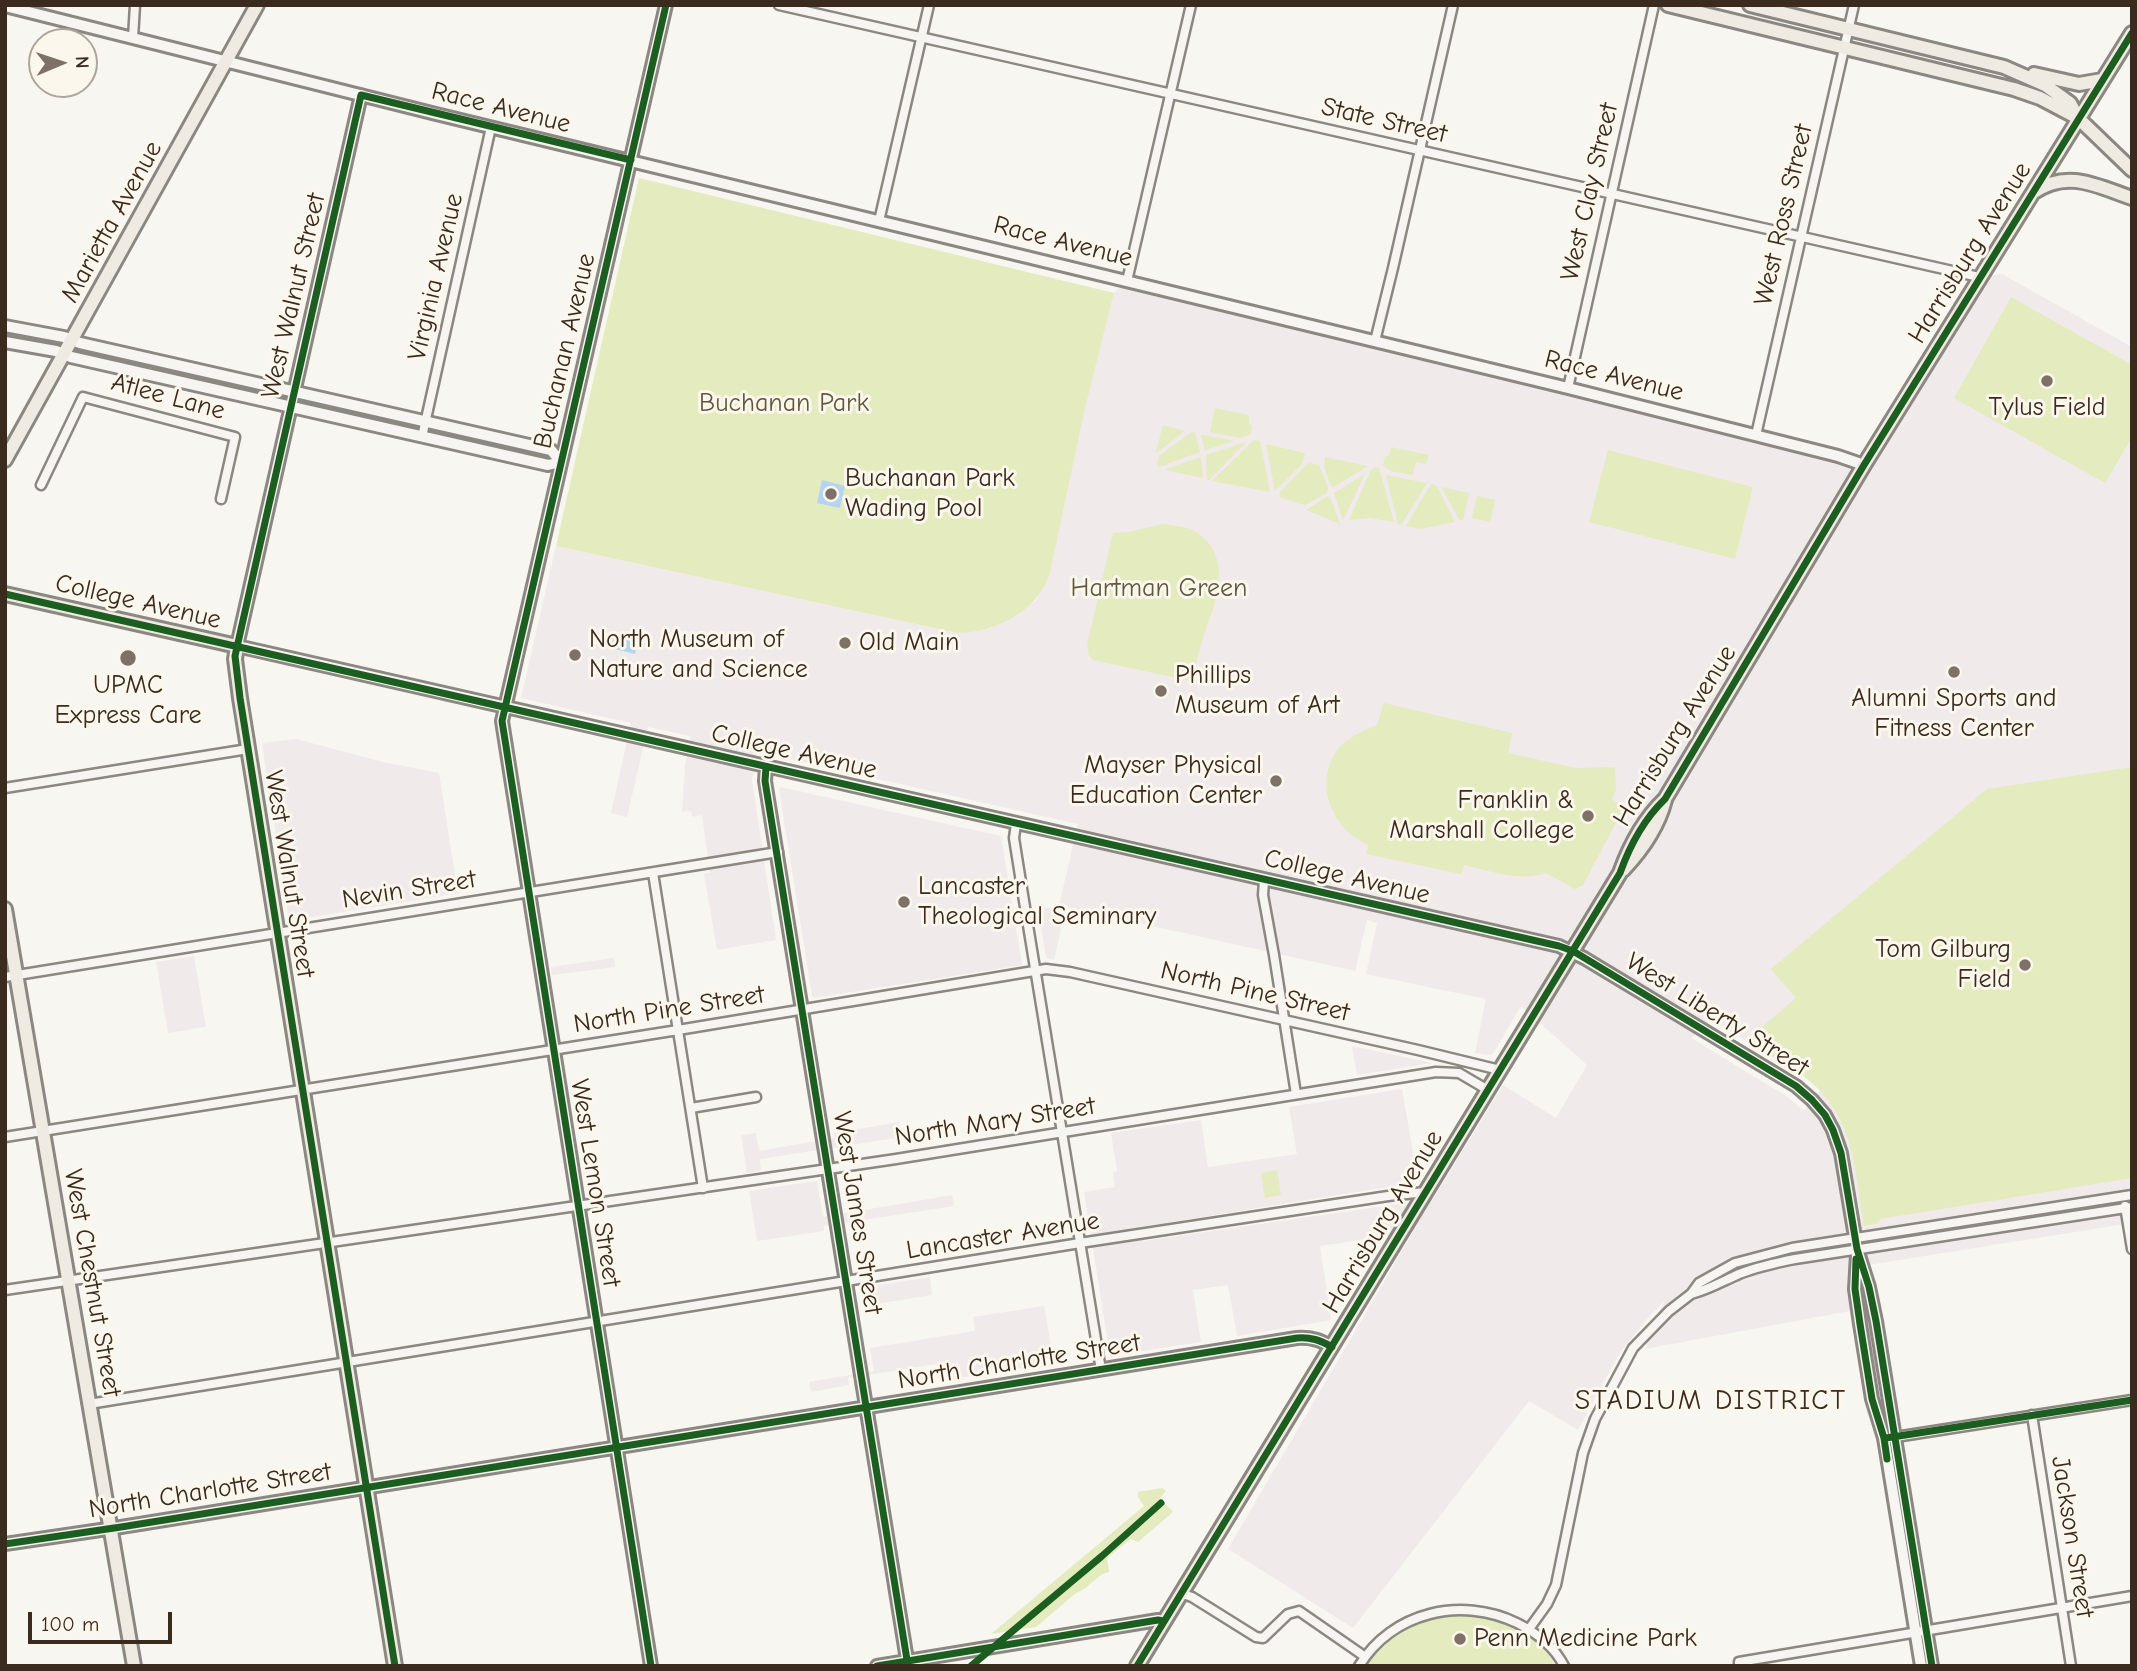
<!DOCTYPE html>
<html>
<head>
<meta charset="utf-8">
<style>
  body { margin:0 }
  #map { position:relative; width:2137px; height:1671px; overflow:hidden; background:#f8f6f0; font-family:"Comic Neue",sans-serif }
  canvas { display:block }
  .frame { position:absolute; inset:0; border:7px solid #3b2a1e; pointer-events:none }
  .north { position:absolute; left:28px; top:28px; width:70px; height:70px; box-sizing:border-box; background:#fbf7ec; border:2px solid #aea59a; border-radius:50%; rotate:88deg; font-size:19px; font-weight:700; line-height:28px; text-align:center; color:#3b2a1e }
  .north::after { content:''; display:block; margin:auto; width:24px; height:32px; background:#7d7168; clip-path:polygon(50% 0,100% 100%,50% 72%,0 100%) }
  .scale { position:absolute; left:28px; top:1612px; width:144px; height:32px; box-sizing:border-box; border:4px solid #3b2a1e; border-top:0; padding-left:9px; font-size:21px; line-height:24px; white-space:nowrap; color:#3b2a1e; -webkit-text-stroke:5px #fbf7ec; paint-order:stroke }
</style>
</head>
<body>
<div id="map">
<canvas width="2137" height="1671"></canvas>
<div class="frame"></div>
<div class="north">N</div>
<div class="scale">100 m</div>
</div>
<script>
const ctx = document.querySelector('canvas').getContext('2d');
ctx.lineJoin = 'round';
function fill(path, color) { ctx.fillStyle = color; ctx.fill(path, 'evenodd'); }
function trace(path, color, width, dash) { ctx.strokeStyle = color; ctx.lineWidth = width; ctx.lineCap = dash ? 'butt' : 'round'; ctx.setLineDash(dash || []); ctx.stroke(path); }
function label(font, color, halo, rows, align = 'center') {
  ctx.font = font + ' "Comic Neue",sans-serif'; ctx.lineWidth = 6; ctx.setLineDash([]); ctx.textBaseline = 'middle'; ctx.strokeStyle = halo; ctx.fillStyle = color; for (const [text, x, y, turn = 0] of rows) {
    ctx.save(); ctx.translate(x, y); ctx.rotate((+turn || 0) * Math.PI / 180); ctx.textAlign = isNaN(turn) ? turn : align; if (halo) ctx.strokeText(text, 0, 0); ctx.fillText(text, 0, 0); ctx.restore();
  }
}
fill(new Path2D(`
  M2002,274l130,73v876l-283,45 6,42 -210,39 10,-29 10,-20 -18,19 -28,35 -41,76 -49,-29 -176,227 -125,-79 185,-317 -93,14 11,74 -94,16 -9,-51 -35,5 8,52 -91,14 -26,-164 31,-5 -2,-15 4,-1 -6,-38 90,-13 7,47 89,-13 -8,-47 113,-18 15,86 -5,8 -271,44 2,14 290,-42 70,-114 53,33 31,-53 -66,-59 -27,46 -3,3 -16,-2 11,-54 -120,-25 11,-51 -10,-3 -12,51 -289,-64 -12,53 -8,-2 -8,-52 20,4 20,-86 -320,-72 -6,28 24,160 -59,10 -13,-76 6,-1 -8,-58 -10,2 -1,-6 -9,1 3,-47 6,-29 -43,-9 -21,90 -16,-4 20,-90 -110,-25 35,-152 401,87 34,-5 25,-12 20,-16 14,-27 34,-160 30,-120 13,-12 737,184 115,-188zM1712,1020l93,57 15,13 -16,21 -18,-15 -95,-58z
  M296,739l87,23 56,11 19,120 -169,28 -27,-178z
  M781,787l220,49 21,129 -208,33 -2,-2 -33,-207z
  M194,956l12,71 -38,6 -12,-71z
  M614,958l1,9 -63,8 -1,-8z
  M1352,1046l81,17 -76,12z
  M899,1122l3,15 -142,22 1,12 -14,2 -6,-38 15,-2 3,18 75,-13v-5z
  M817,1181l6,36 129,-22 2,11 -130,20v5l-67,10 -8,-50z
  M930,1277l2,18 -68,11 -3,-18z
  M1044,1306l10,57 -115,18 -3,-17 -88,14 1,7 -38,7 -2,-10 65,-11 -4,-23 105,-17 -2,-14z`), '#f0eaeb');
fill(new Path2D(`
  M639,178l475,115 -30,120 -34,160c-13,39 -53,59 -93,60l-401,-87z
  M2011,297l121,68v72l-27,46 -151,-85z
  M1215,408l34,7v9l3,2 -1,8 -11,4 -30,-6z
  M1163,425l22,6 -29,22v-1z
  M1192,432l3,1 5,19 -41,15 -2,-3 2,-8z
  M1201,435h2l31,6 -29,9z
  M1254,440l6,1 10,51 -58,-11z
  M1246,442l-37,38h-2l-1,-25z
  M1266,444l39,9 -3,11 -27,27z
  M1391,447l38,8 -3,9 -10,-2 -4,13 -21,-4 -8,-6 2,-9h4z
  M1608,450l145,37 -18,72 -146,-37z
  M1201,457l2,21 -38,-8 1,-1z
  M1325,457l43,9 -36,22 -8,-21z
  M1308,463l11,2 9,23 -1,5 -22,12 -26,-8 1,-5z
  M1375,467l4,1 15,54 -24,-4 -21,2 22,-50z
  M1365,474l-21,44 -1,2 -9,-27z
  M1386,475l41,8 -26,42 -3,-1z
  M1431,484h3l5,6 16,32 -35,7 -14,-3z
  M1441,487l28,6 -6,28 -4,-2z
  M1328,496l3,3 9,25 -34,-14z
  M1477,496l18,4 -5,22 -18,-4z
  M1163,524c10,2 22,2 31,7 36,21 26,61 14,92 -7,19 -11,39 -17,58l-98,-21 -4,-5 -2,-10 26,-112 16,-1z
  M1384,703l128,30 -4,20 68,15 39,-1 1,23 -4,9c7,5 10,8 8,16l-37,70 -8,4 -29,-16c-28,9 -55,-2 -82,-8l-3,9 -95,-20 2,-9c-34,-16 -55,-58 -32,-93 9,-14 27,-21 41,-27z
  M2132,767v411l-252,41 -4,5 -12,2c-9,-56 -9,-109 -58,-148 -18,-14 -40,-25 -60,-37l50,-43 -25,-29 216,-180z
  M1277,1170l4,25 -16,3 -4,-25z
  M1162,1488l4,3 -6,7 13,14 -35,30 -7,-3 -24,19 2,14c-14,3 -20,17 -33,21l-40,34 -45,7 153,-128 -6,-9v-5z
  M1465,1613c11,2 23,3 34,7 20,7 48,25 56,46h-190c25,-39 56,-50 100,-53z`), '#e4ebbe');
fill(new Path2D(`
  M822,480l23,6 -5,22 -23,-5z
  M614,634l24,5 -3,15 -24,-6z`), '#b4d5f1');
const street = new Path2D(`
  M779,5l1200,272
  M133,38l2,-33
  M879,221l50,-216
  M1127,281l64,-276
  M1375,341l18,-73 60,-263
  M1568,388l86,-383
  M1756,435l98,-430
  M422,437l69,-310
  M41,485l42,-88 152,40 -14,62
  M5,788l243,-39
  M1016,824l-2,14 10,63 77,469
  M653,873l50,315
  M1264,881l-1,14 11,60 22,139
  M5,977l773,-125
  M691,1108l65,-11
  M5,1137l673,-107 368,-61 24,3 348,78 82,20
  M2125,1206l7,43
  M5,1290l891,-131 540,-87 23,1 29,17
  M1691,1294c17,-4 32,-13 48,-20 18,-7 36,-11 56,-15l337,-52
  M89,1404l991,-161 308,-47 37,-4
  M2032,1415l39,251
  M1889,1438l243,-38
  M1180,1593l12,4 64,40 7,1 25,-24 11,-3 65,45
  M1529,1629l18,-25 9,-19 27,-132 12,-34 38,-71 36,-37 22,-17 8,-11 36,-20 57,-15 340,-53
  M1359,1666c33,-54 102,-70 158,-43 20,10 37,23 47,43
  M1739,1666v-4l393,-66`);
const secondary = new Path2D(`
  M5,6l431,108 1132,274 270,68 26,9
  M361,95l-124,551 1322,300 25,12 212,128 16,14 13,15 8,15 8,23 16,96 12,38 7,34 56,345
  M5,326l59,11 16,6 471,107 10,12
  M5,342l51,9 15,6 477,108 13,-3
  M766,767l-1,14 143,885
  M1857,1255l-2,34 5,35 12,75 12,39 37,228
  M5,1544l116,-17 1176,-189c14,-1 23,2 35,9
  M651,1666l-149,-945 164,-716
  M877,1666l281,-46 5,1`);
const primary = new Path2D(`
  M1668,5l346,84 26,9 38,20
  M1750,5l254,62 41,18 25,18 8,15 54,52
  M2034,74l45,10 23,-4
  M2034,192c34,-23 63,-6 98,6
  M5,460l252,-455
  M5,594l232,52 -2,13 5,39 155,968
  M1623,870c19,-20 35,-43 42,-70
  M5,909l129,757
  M1137,1666l483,-793c10,-28 23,-53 45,-74l199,-334 268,-432`);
trace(street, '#8b8781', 13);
trace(secondary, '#8b8781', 16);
trace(primary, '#8b8781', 18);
trace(street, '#f6f5f1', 8);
trace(secondary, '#f6f5f1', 10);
trace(primary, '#f0ebe2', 12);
trace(new Path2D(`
  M5,594l1554,352 14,5 223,135 16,14 13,15 8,15 8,23 16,96 12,38 7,34 56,345
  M766,767l-1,14 143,885
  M1856,1259l-1,30 5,35 12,75 12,39 3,21
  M1886,1438l246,-38
  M5,1544l116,-17 1176,-189c14,-1 23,2 35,9
  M395,1666l-155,-968 -5,-42 126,-561 270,65
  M651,1666l-149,-945 164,-716
  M877,1666l281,-46 5,1
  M971,1666l131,-110 59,-53
  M1137,1666l483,-793c10,-28 23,-53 45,-74l199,-334 268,-432`), '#1b5e20', 7);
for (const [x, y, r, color] of [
  [2047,381,7,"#7d7168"],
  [831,494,7,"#7d7168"],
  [845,643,7,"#7d7168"],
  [575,655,7,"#7d7168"],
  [128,658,9,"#7d7168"],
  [1954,672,7,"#7d7168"],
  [1161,691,7,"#7d7168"],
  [1276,781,7,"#7d7168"],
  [1588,816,7,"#7d7168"],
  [904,902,7,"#7d7168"],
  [2025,965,7,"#7d7168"],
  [1460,1639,7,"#7d7168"]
]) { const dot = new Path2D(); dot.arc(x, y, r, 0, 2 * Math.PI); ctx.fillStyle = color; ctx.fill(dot); trace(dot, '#fbf7ec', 2.5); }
label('26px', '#3b2a1e', '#fbf7ec', [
  ["Race Avenue",501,108,14],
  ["State Street",1384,121,13],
  ["West Clay Street",1590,192,-77],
  ["West Ross Street",1784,215,-77],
  ["Marietta Avenue",112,222,-61],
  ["Race Avenue",1063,242,14],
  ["Harrisburg Avenue",1970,253,-58],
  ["Virginia Avenue",436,277,-77],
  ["West Walnut Street",294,296,-77],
  ["Buchanan Avenue",565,351,-77],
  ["Race Avenue",1614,376,14],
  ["Atlee Lane",168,397,15],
  ["College Avenue",138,602,13],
  ["Harrisburg Avenue",1675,736,-58],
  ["College Avenue",794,752,13],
  ["West Walnut Street",289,874,81],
  ["College Avenue",1347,877,13],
  ["Nevin Street",409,890,-9],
  ["North Pine Street",1255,992,13],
  ["North Pine Street",669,1010,-9],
  ["West Liberty Street",1717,1015,32],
  ["North Mary Street",995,1122,-9],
  ["West Lemon Street",595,1183,81],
  ["West James Street",857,1213,81],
  ["Harrisburg Avenue",1383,1222,-59],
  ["Lancaster Avenue",1003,1236,-9],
  ["West Chestnut Street",92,1283,80],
  ["North Charlotte Street",1019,1362,-9],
  ["North Charlotte Street",210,1491,-9],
  ["Jackson Street",2072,1537,81]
]);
label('26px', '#61583c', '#fbf7ec', [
  ["Buchanan Park",784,404],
  ["Hartman Green",1159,589]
]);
label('26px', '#3b2a1e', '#fbf7ec', [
  ["Tylus Field",2047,408,"center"],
  ["Buchanan Park",845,479],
  ["Wading Pool",845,509],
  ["North Museum of",589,640],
  ["Nature and Science",589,670],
  ["Old Main",859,643],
  ["Phillips",1175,676],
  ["Museum of Art",1175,706],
  ["UPMC",128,686,"center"],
  ["Express Care",128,716,"center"],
  ["Alumni Sports and",1954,699,"center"],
  ["Fitness Center",1954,729,"center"],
  ["Mayser Physical",1262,766,"right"],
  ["Education Center",1262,796,"right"],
  ["Franklin &",1574,801,"right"],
  ["Marshall College",1574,831,"right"],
  ["Lancaster",918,887],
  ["Theological Seminary",918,917],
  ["Tom Gilburg",2011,950,"right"],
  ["Field",2011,980,"right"],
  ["Penn Medicine Park",1474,1639]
], 'left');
ctx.letterSpacing = '2px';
label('28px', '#3b2a1e', '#fbf7ec', [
  ["STADIUM DISTRICT",1711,1401]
]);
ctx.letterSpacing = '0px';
</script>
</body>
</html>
